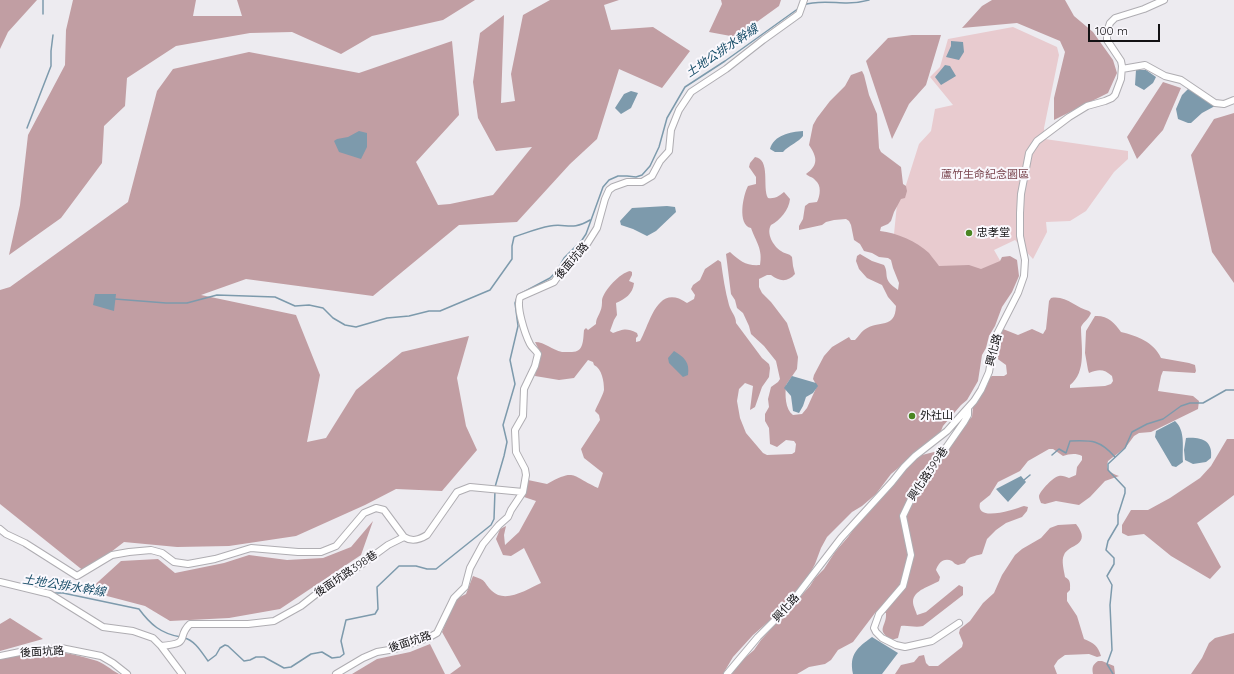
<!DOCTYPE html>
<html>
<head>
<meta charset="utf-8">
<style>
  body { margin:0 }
  #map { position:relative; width:1234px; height:674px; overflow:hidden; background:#edebf0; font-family:Quicksand,sans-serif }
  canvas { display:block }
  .scale { position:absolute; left:1088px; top:24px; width:72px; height:18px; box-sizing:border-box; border:2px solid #131214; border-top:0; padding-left:5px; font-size:12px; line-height:14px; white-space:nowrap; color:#131214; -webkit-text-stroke:3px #faf8fd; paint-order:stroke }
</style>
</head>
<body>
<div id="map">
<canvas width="1234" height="674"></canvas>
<div class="scale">100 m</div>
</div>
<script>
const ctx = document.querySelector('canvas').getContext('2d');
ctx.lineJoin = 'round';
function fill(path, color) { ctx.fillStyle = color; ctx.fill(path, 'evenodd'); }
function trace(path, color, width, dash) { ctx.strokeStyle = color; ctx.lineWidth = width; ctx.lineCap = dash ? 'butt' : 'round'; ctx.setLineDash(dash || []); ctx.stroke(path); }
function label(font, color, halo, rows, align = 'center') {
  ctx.font = font + ' Quicksand,"Noto Sans TC",sans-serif'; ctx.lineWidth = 4; ctx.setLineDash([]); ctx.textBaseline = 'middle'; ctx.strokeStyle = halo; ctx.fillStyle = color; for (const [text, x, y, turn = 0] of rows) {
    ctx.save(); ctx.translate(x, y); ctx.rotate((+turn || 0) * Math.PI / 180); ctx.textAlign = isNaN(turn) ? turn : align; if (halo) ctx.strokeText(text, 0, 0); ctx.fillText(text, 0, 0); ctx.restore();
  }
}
fill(new Path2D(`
  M1013,27l44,20 2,8 -15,73 1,11 83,12v8l-14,13 -28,39 -16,10 -24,1 1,10 -14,27 -18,-19 -21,10 12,21 -51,12 -61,-49 3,-30 9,-19 13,-41 12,-13 4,-22 18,-4 -23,-28 10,-10 8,-28z`), '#e8cbcf');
fill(new Path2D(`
  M0,0h37l-29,32 -8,17z
  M73,0h123l-3,16h49l-5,-16h238l-32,20 -71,16 -31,18 -49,-22 -42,1 -74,13 -49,32 -2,28 -21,20 -2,37 -41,55 -52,37 11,-50 8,-70 37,-70 1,-35z
  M550,0h69l-15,5 7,25 42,-3 37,24 -28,37 -43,-19 -22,70 -27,25 -53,58 -58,3 -86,71 -127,-17 -45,16 95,20 24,60 -13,67 19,-4 30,-48 46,-38 67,-16 -12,42 9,48 11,24 -35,41 -46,-2 -31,16 -69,31 -67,10 -52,1 -53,-5 -39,30 -85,-68v-214l10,-3 118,-85 29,-111 16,-22 76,-17 110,21 93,-32 7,74 -43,47 22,43 12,-1 43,-9 39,-48 -36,4 -18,-33 -5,-36 7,-49 24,-18 -3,88 14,-2 -4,-27 12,-59z
  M721,0h60l-2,6 -43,31 -27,-5 13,-28z
  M992,0h73l9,16 19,16 20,28 4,13 -9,20 -54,27v-22l11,-46 -5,-11 -43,-18 -55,5 20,-22z
  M912,35h29l-15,50 -17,19 -17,35 -26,-78 22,-23z
  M862,71l2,4 5,20 8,19 2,34 2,4 20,15 2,17 3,2 1,5 -2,7 -4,1 -7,13 -3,9 -3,3 -7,3 -1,4c17,2 36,10 49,22 3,4 7,9 10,13l30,-1 12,4 19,-8 2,-4 8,-1 7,4 2,16 -7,16 -10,15 -7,19 -6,10 -3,12 -4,7 -4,26 -11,19 -6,5 -18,21 -2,5 -4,5 -46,38 -15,20 -14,12 -10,6 -25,25 -6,11 -6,16 -8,15 -23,29 -31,27 -20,22 -10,17h-273l11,-8 -19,-34 10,-26 6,-8 8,-4 7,-18c15,5 9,5 19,15 13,13 36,-2 49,-8l-17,-35 -13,8 -8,-1 -7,-16 4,-10 6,-3 -2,9 1,10 14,-13 17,-31 -12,-4 4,-17 19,4c29,-16 24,-8 51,4l5,-15 -19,-15 -3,-9 19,-29 -1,-5 -4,-4c2,-5 8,-16 9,-21 0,-9 -2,-21 -10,-25l-1,-3 -5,-2 -14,18 -15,2 -24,-4 1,-9 5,-13 -6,-12c10,0 17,8 27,10 3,0 6,0 10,0 12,0 11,-12 12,-22l2,-2 2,2 8,-6c0,-5 2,-7 4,-12 2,-4 2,-8 2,-12 2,-10 18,-27 28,-29l2,1v3l-3,6 5,2c-1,11 -9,16 -18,20l1,12 -3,5 -4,11 3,2c11,-4 13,-5 24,0l1,3 -2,2v4l4,-1c10,-17 17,-59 47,-38l7,-4 1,-4 -4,-6 2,-4 7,-5 5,-11 13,-9 3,2c2,14 4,29 8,43 2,7 7,11 7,18l26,35 7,6 1,4 -1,9 -7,10 -7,20 -5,3 3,-24 -8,-3 -6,6 -2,12 3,17 6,15 17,20 4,2 25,-1 3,-2 1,-8 -2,-3 -8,-1 -9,7 -7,-3 -1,-16 -4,-7v-7l4,-7 -1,-8 3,-12 7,-5 2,-3 -4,-18 -12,-15 -13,-12 -2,-8 -6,-13 -6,-5 -2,-8 -4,-6 -5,-40 4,-2c10,9 16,14 30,13 3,-16 -4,-23 -9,-37 -14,-3 -8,-33 -3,-42l8,-2v-7l-7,-10 1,-4 5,-6c16,2 7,31 13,41 7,1 11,-2 16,-6l6,7c-1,11 -10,21 -19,26 -5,8 2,21 10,26 4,3 8,2 11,6l1,9 2,8c-7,8 -15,8 -24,1h-4l-8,4v8l3,6 9,9 16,21 11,34 -1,12 -11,16c-1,10 -1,24 7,30l9,-1 5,-6 10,-22 -4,-7 1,-4 10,-19 8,-9 17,-10 2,3h4c3,-3 6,-8 9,-10 15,-11 31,0 32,-24l-8,-9 -6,-12 -15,-7 -8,-9 -3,-8 1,-5 3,-2 12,7 12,4c3,5 2,8 3,13 1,5 7,9 11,12l1,-7 -6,-15 -2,-8 -3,-2 -9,-1 -7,-4 -8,-2 -4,-7 -6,-4 -3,-15 -2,-4 -3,-2 -12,1 -8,2 -4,3 -23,5v-4l4,-7 2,-13 4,-3 8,-1c3,-6 5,-17 -2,-22 -2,-3 -6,-3 -9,-6 13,-9 11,-17 3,-29l4,-20 4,-7 13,-17 15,-15 6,-11z
  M1163,82l18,6 -18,42 -26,29 -10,-22z
  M1234,113v170l-22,-31 -21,-97 23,-36z
  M1051,298c15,-3 25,10 38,13l2,2c-2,6 -8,9 -10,14 0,19 6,45 -11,58v3l35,-2 6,-2 2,-3 -1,-5c-8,-7 -13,-7 -23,-3l-1,-3 -3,-17 1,-22 9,-15c12,-1 20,7 26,16 16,4 33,10 40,26l28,5 6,2 1,6 -1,2 -32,-2 -2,5 -3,15 35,5 6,5 -1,8 -47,23 -12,1 -5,3 -8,11 -18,14c-3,10 3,12 11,15l-14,5 -15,16 -11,8 -23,-4 -11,3 -4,-1c-1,-3 -2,-4 -2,-7 1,-5 15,-20 20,-20 3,-1 7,1 10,2l7,-3 1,-8 5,-7v-4c-6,-3 -13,-2 -19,0l-10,-7h-4l-21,12 -8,10 -22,11 -8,13 -10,8c-5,20 35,6 44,3l4,1 -1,4 -5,6 -16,6 -10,7 -9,9 -5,15c-7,2 -14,2 -17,9l-7,2c-3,-1 -4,-2 -6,-4 -8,-4 -14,2 -16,9l4,7 -1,4c-8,5 -26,9 -26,21 0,4 3,9 4,13l9,-3 33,-27 4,2v8l-40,31c-8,2 -15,-1 -22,0l-3,12 -7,2c-16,-11 -4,-13 -5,-27l-7,-2 -4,2 -22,29 -15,8 -7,10 -6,4 -16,3 -12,7h-66l7,-10 16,-14 7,-10 49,-54 5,-8 9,-9 11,-17 13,-15 14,-20 34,-36 22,-25 16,-4 12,-9 16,-18 10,-8 1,-11 14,-21 3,-8 2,-1h12l3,-2 -1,-9 -11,-8 -1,-3 9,-25 15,6 14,-6 11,5 3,-5 3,-28z
  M1227,439h7v56l-37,28 24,44 -11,12 -39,-23 -27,-22 -16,2 -6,-3v-8l9,-15h17l22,-12 30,-20 11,-12z
  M373,521l-12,34 -81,54 -51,9 -59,3 -25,-15 -57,-15 33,-30 37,-2 17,14 49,-10 25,-8 38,5 36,-2 28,-11z
  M1076,524c17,22 -8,20 -12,31 -3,5 0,16 1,22 6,3 5,7 5,13l-3,3v8l10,15 7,23c10,4 14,7 17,17l-4,1 -8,-3 -24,1 -7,5 -4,6 3,8h-162l6,-9 13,-3 5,-6 5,-1 2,8 3,3h9l24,-19 1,-4 -4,-10 1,-4 10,-8 13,-18 11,-10 8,-18 13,-20 7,-6 19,-11 9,-10 8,-3z
  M10,618l33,21 -43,12v-27z
  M1234,633v41h-43l11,-16 7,-15 6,-5z
  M430,644l15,30h-93l25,-15 33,-7z
  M54,651c14,2 27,5 40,9 9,2 17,10 25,14h-119v-16l11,-4z
  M1098,661h4l12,5 1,8h-22c-1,-6 -1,-9 5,-13z`), '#c19ea3');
fill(new Path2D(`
  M951,41l12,1 1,10 -5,8 -13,-3 5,-11z
  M945,65l5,1 6,10 -15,9 -6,-8z
  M1136,70h10l10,7 -3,6 -9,7 -9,-5z
  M1189,88l26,18 -13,7 -11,10h-3l-10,-4 -2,-10 6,-14z
  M631,91l7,2 -7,15 -10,6 -6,-6 9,-14z
  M359,131l8,2v14l-6,12 -22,-7 -5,-11 3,-2 11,-2z
  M803,131v5c-4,6 -14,9 -20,16h-8l-5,-3c4,-14 20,-17 33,-18z
  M667,206l8,1 1,5 -20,19 -9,5 -14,-7 -12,-4 -1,-4 12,-13z
  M95,294h21l-2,17 -21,-6z
  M674,351c10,6 16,11 14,24l-5,2 -14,-14 -1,-5z
  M792,376l24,7 2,3 -5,7 -7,4 -3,9 -4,7 -6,-2 -2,-15 -7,-8z
  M1175,421c11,10 7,27 8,41l-7,5 -4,-1 -17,-29 1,-6z
  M1186,438c15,-1 27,2 25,20l-5,4 -13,2 -8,-4 -1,-10z
  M1021,476l5,6 -18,20 -12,-13z
  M872,637l26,16 -16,21h-29c-4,-20 4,-26 19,-37z`), '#7d9aac');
trace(new Path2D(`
  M804,5c12,-5 30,-2 43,-2 8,0 15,-1 22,-3
  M43,14v-14
  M27,128l24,-62v-15l2,-16
  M115,299l51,4h21l30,-8 58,2 20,9 14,-1 14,3 10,10 12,7 11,2 31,-9 22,-2 20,-5h11l50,-21 22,-31v-13l2,-9c12,-4 24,-9 36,-11 16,-3 22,5 40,-6
  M1052,455l7,-6 7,4 4,-12c22,-1 30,-1 45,16
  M1024,480l6,-5
  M495,487l9,-31 3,-14 -4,-17 12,-41 -5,-24 8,-34 -3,-23 3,-8 32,-17 6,-6 8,-14 18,-18 4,-6 17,-47 6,-7 9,-4h9l9,1 6,-2 8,-9 9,-19 8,-29 18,-31 40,-26 74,-53
  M53,593h10l76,16c11,15 22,25 42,28
  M184,638c11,2 18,15 24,23l8,-6 4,-7 5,-3 3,1 16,15 6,-1 6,-3h8l20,11 7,-1 20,-13 11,-2 10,6 8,-1 4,-3 -3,-13 5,-21 29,-6 3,-5 -1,-22 22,-21h17l11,3h9l55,-44 3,-6 1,-29
  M1113,674l-6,-10 5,-14 -2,-45 2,-20 -5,-9 7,-12v-6l-8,-8 2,-9 10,-17v-9l7,-22v-5l-17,-18v-6l17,-16 7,-16 15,-8 16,-5 18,-13 9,-3h13l23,-13h8`), '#7d9aac', 1.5);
const minor = new Path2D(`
  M1122,69l23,-4 20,11 16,4 34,23 9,1 10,-4
  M0,529l6,5 19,9 52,33 35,-21 17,-3 22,-2 11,3 12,9 14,2 27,-5 36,-11 47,4h23l15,-6 28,-33 12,-5 8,2 20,27
  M0,582l50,12 53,33 30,4 20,7 8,8
  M959,623l-27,18 -27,6 -9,-2 -14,-7 -6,-6 -2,-4 5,-14 24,-28 8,-31 -8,-39 10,-21 51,-73 4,-7v-7
  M0,656l20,-4 41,-4 40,8 12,7 14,11
  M182,674l-21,-28c32,-3 14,-8 29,-22h58l26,-3 27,-15 28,-22 17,-8 42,-31 16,-8c8,5 15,3 23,-2l30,-43 13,-5 53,5
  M336,674l27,-16 14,-6 18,-3 33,-11 9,-5 17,-35 11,-11 5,-19 13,-24 16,-19 9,-8 3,-7 12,-18 3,-17 -1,-6 -9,-17 -1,-22 8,-14 1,-27 11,-23 3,-12c-2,-4 -6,-6 -8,-10 -5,-10 -14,-37 -10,-47l34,-15 9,-13 22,-22 12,-19 8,-29 4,-9 4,-3 14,-5h15l10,-6 8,-15 9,-10 2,-21 8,-20 12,-18 35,-23 37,-29 32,-23 4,-3 5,-14
  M727,674l31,-37 30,-30 53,-69 51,-56 12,-15 11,-11 32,-25 27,-30 7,-11 8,-18 6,-34 23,-45 6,-17 1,-16 -5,-24v-23l1,-19 8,-41 8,-12 32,-24 18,-11 18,-5 7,-3 3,-3 6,-16 1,-13 -1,-5 -14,-21v-8l3,-9 5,-5 29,-9 20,-9`);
trace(minor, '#afadb2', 8);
trace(minor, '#fff', 6);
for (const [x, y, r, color] of [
  [969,233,4,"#4a8522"],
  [912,416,4,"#4a8522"]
]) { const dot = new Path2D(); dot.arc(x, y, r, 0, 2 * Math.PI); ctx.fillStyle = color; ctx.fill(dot); trace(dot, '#faf8fd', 1.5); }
label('11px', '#7a464f', '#faf8fd', [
  ["蘆竹生命紀念園區",985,175]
]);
label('11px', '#131214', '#faf8fd', [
  ["忠孝堂",977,233],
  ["外社山",920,416]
], 'left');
label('11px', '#131214', '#faf8fd', [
  ["後面坑路",572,261,-49],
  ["興化路",994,350,-75],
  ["興化路399巷",928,474,-56],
  ["後面坑路398巷",346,574,-34],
  ["興化路",786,608,-48],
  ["後面坑路",410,642,-18],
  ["後面坑路",42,652,-3]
]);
label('italic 12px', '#164c67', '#faf8fd', [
  ["土地公排水幹線",722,51,-34],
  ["土地公排水幹線",64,586,9]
]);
</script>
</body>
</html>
